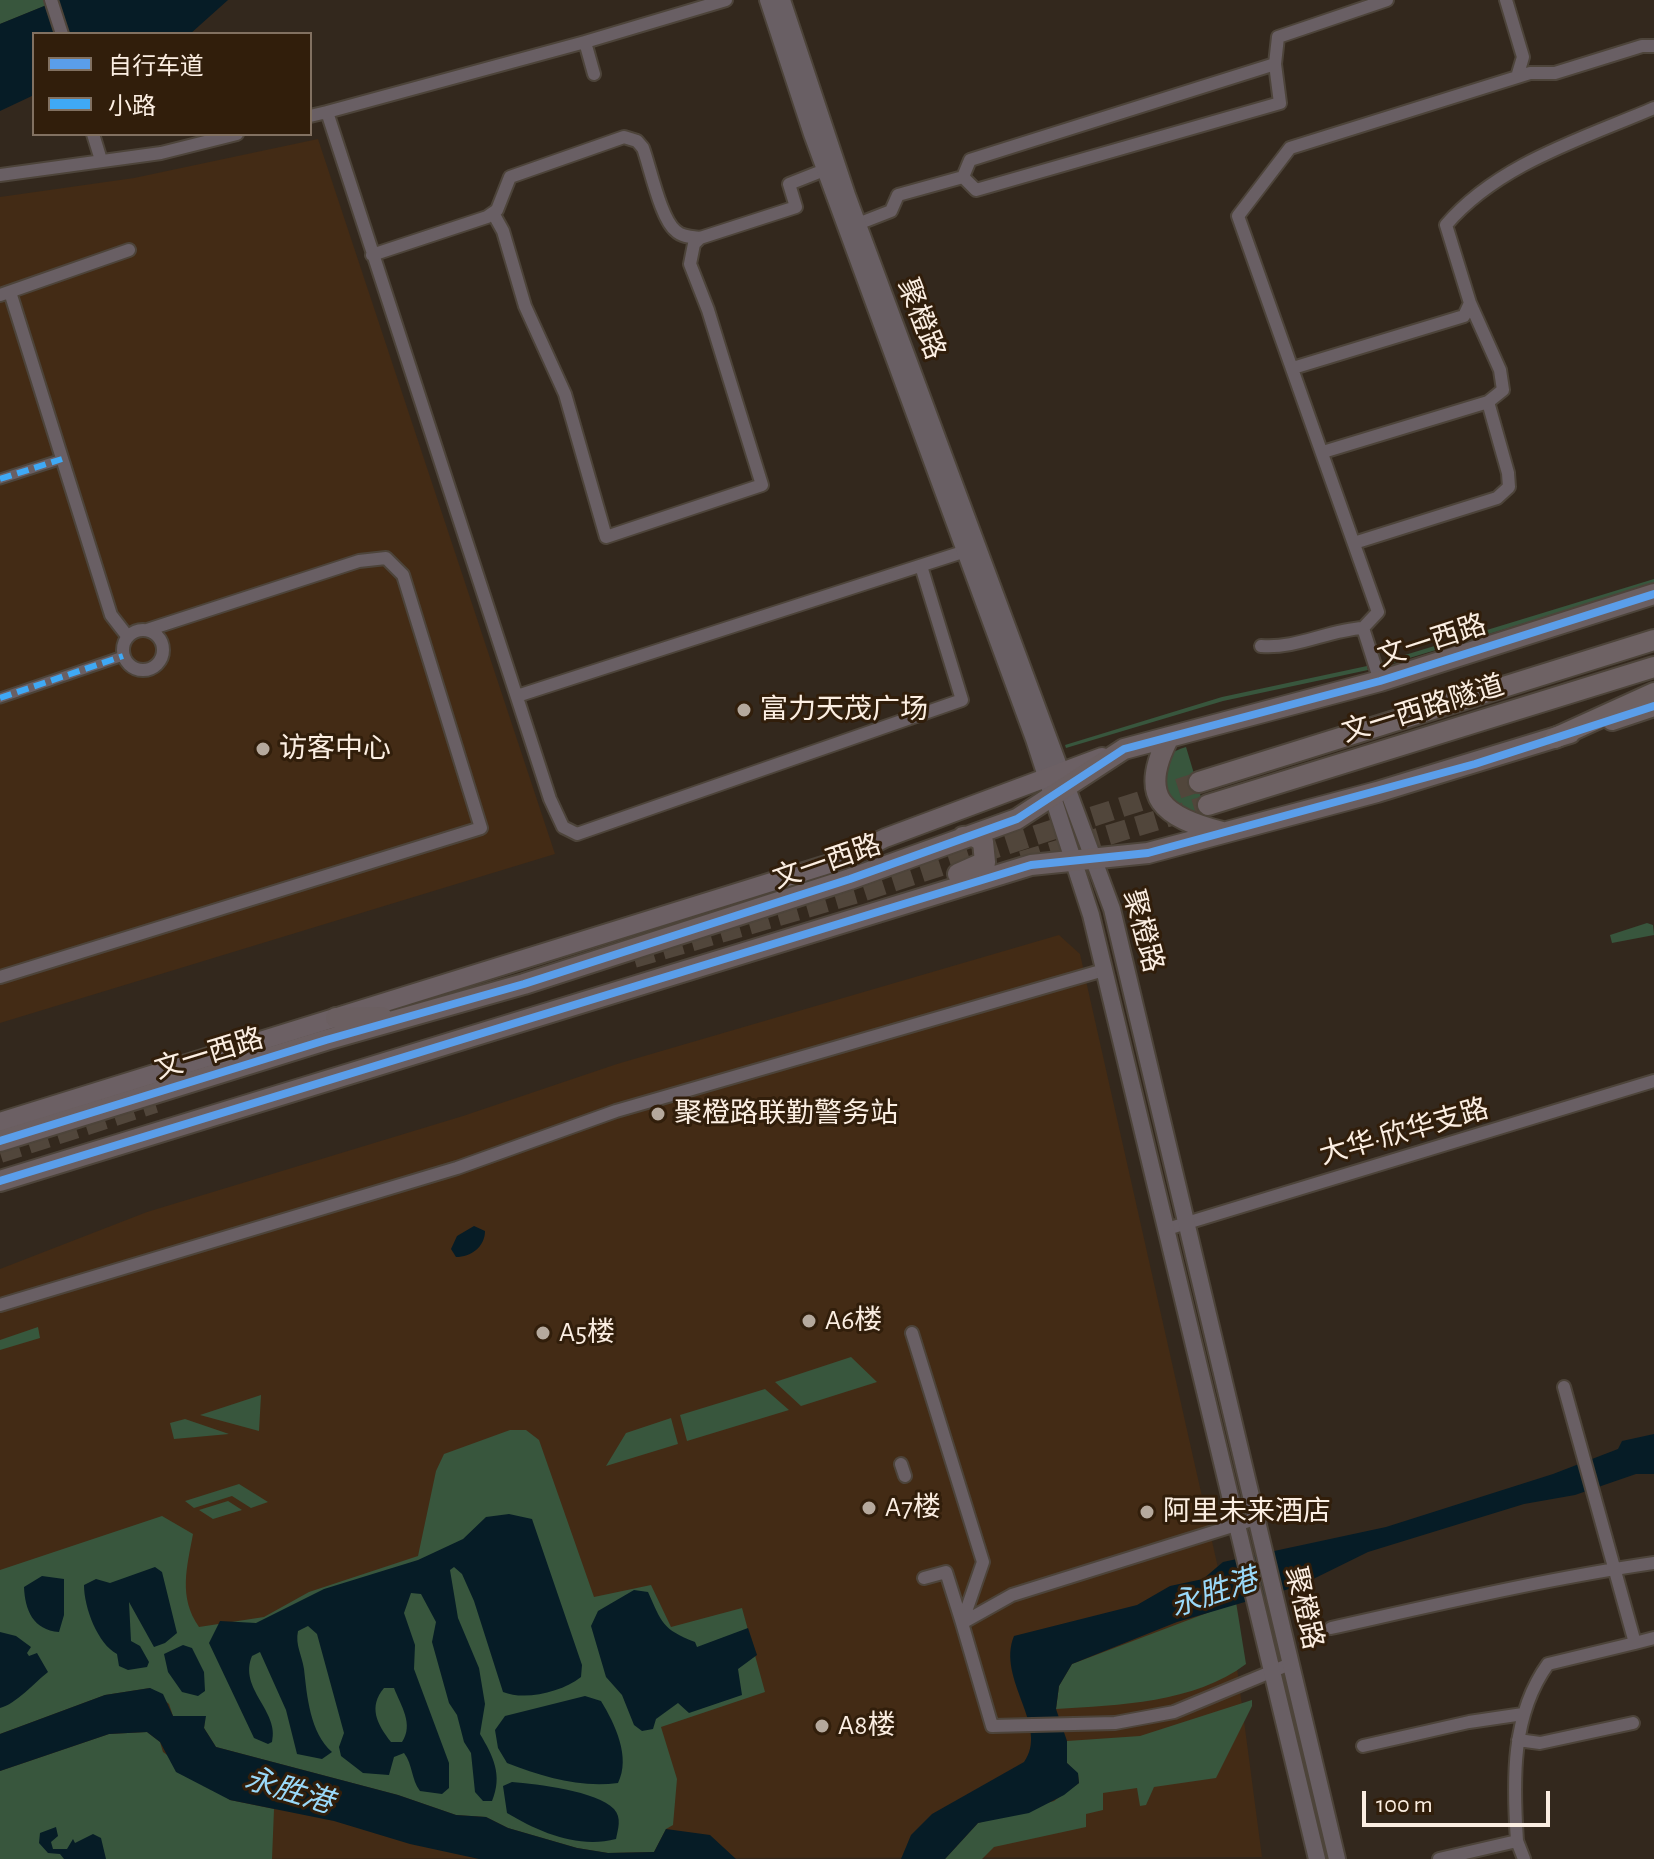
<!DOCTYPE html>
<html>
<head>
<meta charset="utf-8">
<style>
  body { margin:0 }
  #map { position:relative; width:1654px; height:1859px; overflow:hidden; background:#33281d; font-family:"Alegreya Sans","Noto Sans SC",sans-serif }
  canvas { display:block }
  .legend { position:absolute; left:32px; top:32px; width:280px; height:104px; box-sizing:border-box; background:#311e0b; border:2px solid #827161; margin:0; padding:10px 14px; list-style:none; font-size:24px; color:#fbeee2 }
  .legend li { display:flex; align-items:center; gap:16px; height:40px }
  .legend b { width:40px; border:2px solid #827161 }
  .scale { position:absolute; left:1362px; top:1791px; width:188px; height:36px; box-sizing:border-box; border:4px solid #fbeee2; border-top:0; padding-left:10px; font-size:24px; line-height:28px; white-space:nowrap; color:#fbeee2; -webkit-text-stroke:6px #311e0b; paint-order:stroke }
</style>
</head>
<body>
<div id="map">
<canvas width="1654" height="1859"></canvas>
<ul class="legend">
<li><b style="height:10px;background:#5a9eea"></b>自行车道</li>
<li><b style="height:10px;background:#3fa9f5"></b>小路</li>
</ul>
<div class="scale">100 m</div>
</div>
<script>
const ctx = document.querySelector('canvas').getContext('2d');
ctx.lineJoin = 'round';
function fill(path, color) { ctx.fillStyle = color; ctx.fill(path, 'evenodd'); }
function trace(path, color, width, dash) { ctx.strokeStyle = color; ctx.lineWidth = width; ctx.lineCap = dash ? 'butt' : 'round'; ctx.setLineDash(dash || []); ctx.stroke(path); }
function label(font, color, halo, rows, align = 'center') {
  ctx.font = font + ' "Alegreya Sans","Noto Sans SC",sans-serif'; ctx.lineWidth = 6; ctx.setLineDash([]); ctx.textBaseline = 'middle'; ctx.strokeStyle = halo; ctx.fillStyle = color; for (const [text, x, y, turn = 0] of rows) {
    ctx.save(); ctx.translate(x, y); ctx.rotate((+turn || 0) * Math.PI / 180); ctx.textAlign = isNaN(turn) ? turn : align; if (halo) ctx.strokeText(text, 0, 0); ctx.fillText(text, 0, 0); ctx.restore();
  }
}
fill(new Path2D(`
  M318,139l237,715 -555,169v-826l134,-19z
  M1059,935l21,19 152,676 30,227 -1262,2v-590l147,-57 316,-96 154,-52z`), '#432b15');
fill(new Path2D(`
  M0,0h59l-59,24z
  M1654,579v5l-271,82 -1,-4z
  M1367,666l1,4 -145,31 -157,47 -1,-3 157,-48z
  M1186,747l21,70 -15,1 -27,-19c-2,-27 -10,-43 21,-52z
  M1647,923l6,2 1,10 -42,8 -2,-8z
  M851,1357l26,25 -76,24 -26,-24z
  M765,1389l24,21 -102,31 -7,-26z
  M261,1395l-2,36 -59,-16z
  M671,1418l7,26 -72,22 20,-33z
  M185,1419l44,15 -55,5 -4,-16z
  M510,1430h16l13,10 55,157 57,-12 20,42 71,-19 23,84 -104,35 16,52 -4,46 -7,4 -12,23 -46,1 -31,-5 -69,-20 -22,-11 -30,-2 -58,-20 -182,-48 -12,-19 1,-11 -32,-1 -4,-12 -19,-16 -45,7 -105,39v-164l162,-54 31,18c-6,33 -15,63 6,93l65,-10 45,-25 109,-36 18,-85 8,-17z
  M239,1484l29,18 -17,6 -19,-12 -38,12 -9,-7z
  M228,1501l14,9 -29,9 -14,-9z
  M1236,1602l10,62c-52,39 -127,41 -190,45l3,-23 13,-22z
  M1252,1700v6l-36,72 -62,9 -8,18 -6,1 -3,-18 -34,5v17l-17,4v13l-92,20 -12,12h-37l33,-36 76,-22 25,-18 -1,-9 -11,-11v-22l73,-5z
  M147,1732l13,10 3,10 67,48 44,9 -2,50h-272v-88l109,-37z`), '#38563d');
fill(new Path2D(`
  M38,1327l2,11 -40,12v-10z`), '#37583d');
fill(new Path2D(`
  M59,0h169l-38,34h-156v61l-34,16v-87z
  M474,1226l11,5c0,16 -14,26 -29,26l-5,-8 6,-13z
  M1654,1434v40h-18l-61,21 -51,9 -156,48 -69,34 -122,36 -105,42 -13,22 -3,23 11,32v22l11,10 1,10 -15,12 -35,18 -51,10 -33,36h-44l10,-24 21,-21 92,-52c26,-35 -28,-83 -10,-126l123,-31 33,-19 33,-7 20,-17 163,-35 167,-53 65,-25 4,-8z
  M509,1514l23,5 50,146 -1,12c-19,15 -56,24 -78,15l-29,-91 -12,-27 -8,-7 -4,3 8,48 21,50 6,36 -5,30c13,22 23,41 12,67h-9l-8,-9 -4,-39 -7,-11 -7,-27 -8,-12 -17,-61 4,-20 -15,-28 -10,-1 -7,20 11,32 -1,24 35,94v25l-7,6 -22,-3c-9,-12 -7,-26 -16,-38l-10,4 -5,18 -26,-2 -22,-17 -2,-9 5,-14 -27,-99 -9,-8 -10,5c-3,14 4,24 6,38 3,27 6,64 28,83l-10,7 -25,-5 -11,-44 -26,-58 -8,4c-14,33 28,55 20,86l-4,2 -14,-6 -45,-95 11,-22 36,2 68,-34 94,-29 45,-21 23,-22zM384,1688h10c7,18 20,36 8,54h-11c-14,-18 -23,-35 -7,-54z
  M155,1567l7,5 15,61 -12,10 -11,4 -25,-45 2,39 9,5 9,16 -2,5 -19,3 -9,-4 -2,-12c-19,-10 -33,-46 -33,-69l12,-6 14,4z
  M42,1576l22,3v36l-5,17c-26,-2 -34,-22 -35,-45z
  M634,1590l14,2c14,31 14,37 47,50l2,5 51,-19 9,27 -19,14 4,26 -53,18 -11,-10 -22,16 -3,10 -11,2 -8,-6 -12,-30 -16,-18 -15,-51 7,-15z
  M0,1632l16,4 15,11 -4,6 2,3 8,-3 11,19c-14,11 -32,32 -48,36z
  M183,1645l9,3 12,24 1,19 -7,5 -16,-4 -14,-20 -4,-18z
  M150,1688l13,6 10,22h33l-2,12 12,19 182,48 58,20 30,2 22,11 69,20 31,5 46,-1 12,-23 44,6 26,24h-257l-69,-15 -76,-23 -104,-21 -54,-28 -16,-30 -13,-10 -38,2 -109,37v-37l105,-39z
  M585,1696l16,5c14,23 30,56 17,82 -38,5 -75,-6 -111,-20l-9,-15 -3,-18 10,-14z
  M512,1782c25,2 85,9 102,27 8,9 4,20 2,30 -38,10 -77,-7 -109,-26l-4,-27z
  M56,1827l2,9 -7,6 2,7h14l6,-10 2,4 18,-9 8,4 5,21h-42l-4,-5 -12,-1 -9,-10 1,-10z`), '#061c26');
trace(new Path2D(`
  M1022,861l186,-56
  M634,958l224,-65 341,-111
  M0,1153l155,-50`), '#51463b', 20, [20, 10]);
const pedestrian = new Path2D(`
  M0,479l62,-20
  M0,698l123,-42`);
const minor = new Path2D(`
  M51,0l11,34
  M1506,0l17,57 -6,20
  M585,42l-258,70 223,687 13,28 14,7 385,-134 -41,-134
  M1275,64l-305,96 -7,17 13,13 304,-87 -5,-39 3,-27 109,-37
  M594,74l-9,-32 141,-42
  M310,116l17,-4
  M93,134l8,26
  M0,175l161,-22 76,-19
  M493,213l10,18 22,75 40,88 41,143 156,-52 -54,-175 -18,-46 4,-20 6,-6
  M850,227l41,-16 7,-16 65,-18
  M372,255l115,-38 10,-7 13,-33 114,-40 13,4 6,7c7,19 18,72 33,83 6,6 16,6 24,7l96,-31 -7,-23 43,-17
  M10,292l101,323 17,22
  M0,295l129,-45
  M1293,368l171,-52 6,-13 -24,-78c52,-61 136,-86 208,-117
  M1323,452l165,-50 15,-12 -3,-20 -30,-67
  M1354,543l143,-45 12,-11 -1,-14 -20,-71
  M1363,628l15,-16 -140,-396 52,-68 240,-75h25l87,-27h12
  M123 650a20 20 0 1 1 40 0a20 20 0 1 1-40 0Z
  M1261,646c36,3 67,-16 102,-18l17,53
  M517,696l455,-147
  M0,977l481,-149 -78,-253 -17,-17 -27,3 -212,69
  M1167,1229l487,-148
  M0,1305l457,-137 159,-57 488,-141
  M912,1333l71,229 -21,61 30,103 123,-3 59,-11 116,-48
  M1564,1387l71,256 19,-5
  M901,1464l4,12
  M924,1578l22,-6 16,51 50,-28 243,-76
  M1331,1628c108,-24 214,-49 323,-65
  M1518,1740l22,3 93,-20
  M1363,1746l106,-24 54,-8
  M1517,1841l7,18
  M1439,1859l78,-18c-4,-60 -6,-126 31,-177l87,-21`);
const tertiary = new Path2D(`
  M768,0l44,134 222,605 57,176 226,944
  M782,0l65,195 265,714 225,950`);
const secondary = new Path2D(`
  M0,1122l839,-261 46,-23 217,-81`);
const primary = new Path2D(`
  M1612,720l42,-14
  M1169,737c-32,61 -6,80 53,95
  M958,874l27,-12 -2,-20 -9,-6 -11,1
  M336,1018l46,-1
  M0,1141l326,-101 198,-56 326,-105 167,-60 107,-70 256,-68 274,-87
  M0,1181l1031,-316 117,-12 229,-61 193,-59`);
const trunk = new Path2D(`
  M1555,738l99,-45
  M1199,782l455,-142
  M1208,805l446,-138`);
trace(pedestrian, '#4d443a', 13);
trace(minor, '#4d443a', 16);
trace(tertiary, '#4d443a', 20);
trace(secondary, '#4d443a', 22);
trace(primary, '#4d443a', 24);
trace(trunk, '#4d443a', 24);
trace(pedestrian, '#695f64', 9);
trace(minor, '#695f64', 12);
trace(tertiary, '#695f64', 16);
trace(secondary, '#6c6064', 18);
trace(primary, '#6b5f61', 20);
trace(trunk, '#6e6264', 20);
trace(new Path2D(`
  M0,479l62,-20
  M0,698l123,-42`), '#3fa9f5', 6, [12, 6]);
trace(new Path2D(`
  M0,1141l326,-101 198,-56 326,-105 167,-60 107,-70 256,-68 274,-87
  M0,1181l1031,-316 117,-12 327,-89 179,-58`), '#5a9eea', 8);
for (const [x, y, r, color] of [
  [744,710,8,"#b5a99d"],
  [263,749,8,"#b5a99d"],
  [658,1114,8,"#b5a99d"],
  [809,1321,8,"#b5a99d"],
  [543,1333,8,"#b5a99d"],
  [869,1508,8,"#b5a99d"],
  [1147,1512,8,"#b5a99d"],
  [822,1726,8,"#b5a99d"]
]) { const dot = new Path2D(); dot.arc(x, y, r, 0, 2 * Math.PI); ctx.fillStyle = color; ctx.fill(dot); trace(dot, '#311e0b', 3); }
label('28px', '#fbeee2', '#311e0b', [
  ["聚橙路",921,319,69],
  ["文一西路",1432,641,-18],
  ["文一西路隧道",1423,709,-17],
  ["文一西路",827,862,-19],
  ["聚橙路",1143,931,75],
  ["文一西路",209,1054,-17],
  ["大华·欣华支路",1404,1132,-16],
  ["聚橙路",1304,1608,77]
]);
label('28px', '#fbeee2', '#311e0b', [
  ["富力天茂广场",760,710],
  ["访客中心",279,749],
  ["聚橙路联勤警务站",674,1114],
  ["A6楼",825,1321],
  ["A5楼",559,1333],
  ["A7楼",885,1508],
  ["阿里未来酒店",1163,1512],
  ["A8楼",838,1726]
], 'left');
label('italic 30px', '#9ad9f9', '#311e0b', [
  ["永胜港",1214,1593,-19],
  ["永胜港",289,1791,17]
]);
</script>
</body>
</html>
